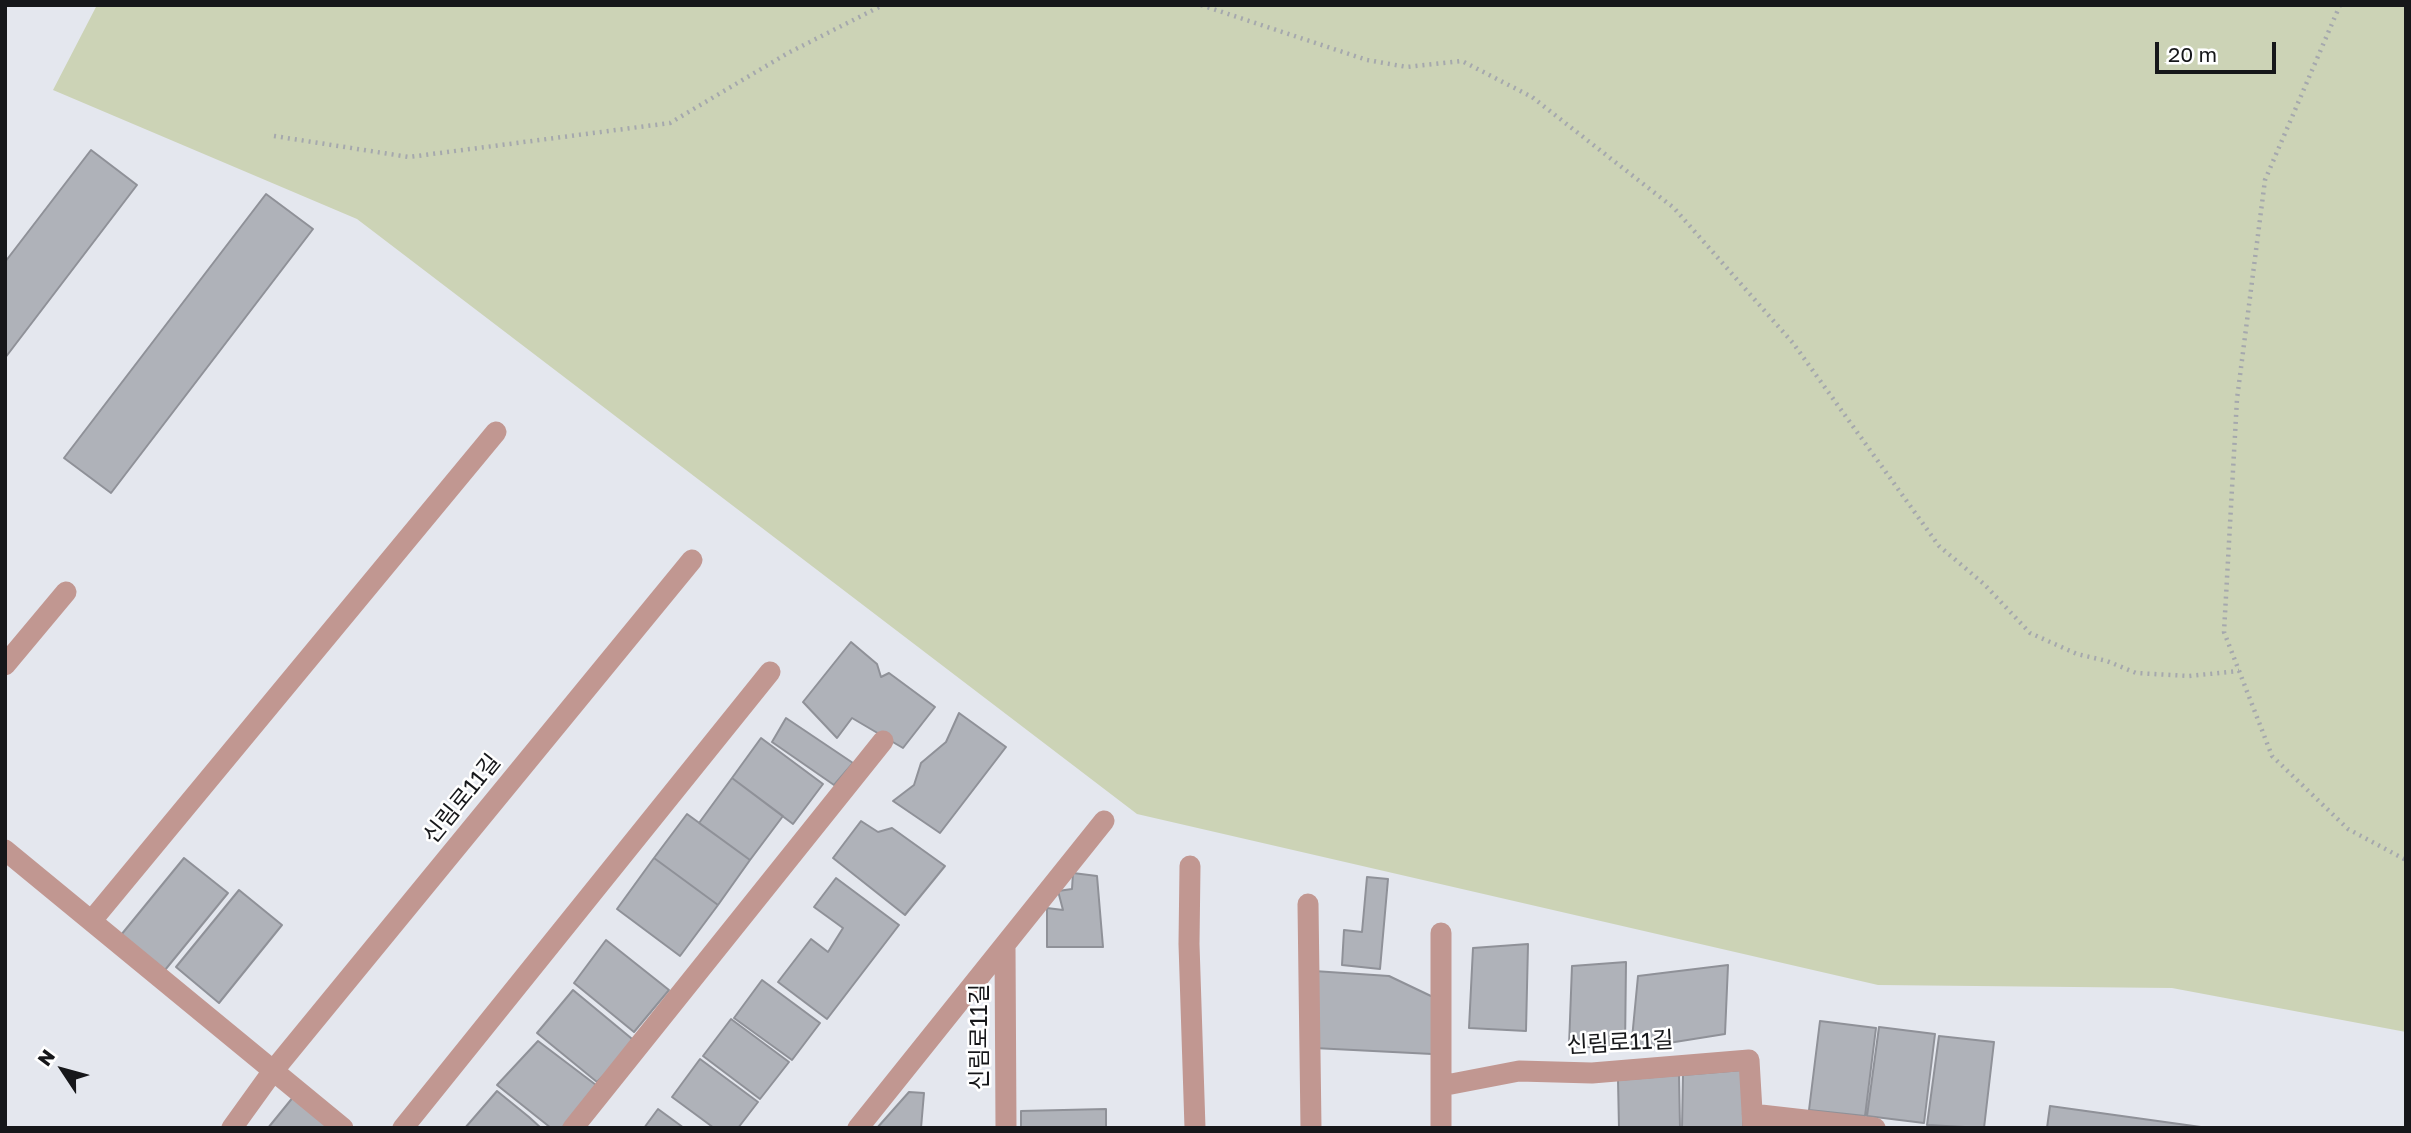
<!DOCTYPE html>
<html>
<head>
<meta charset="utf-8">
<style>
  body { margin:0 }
  #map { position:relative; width:2411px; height:1133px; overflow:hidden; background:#e4e7ee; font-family:"Golos Text",sans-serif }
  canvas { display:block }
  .frame { position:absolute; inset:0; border:7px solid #16171a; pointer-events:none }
  .north { position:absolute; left:28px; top:1035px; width:70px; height:70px; -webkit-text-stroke:5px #fff; paint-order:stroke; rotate:306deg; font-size:19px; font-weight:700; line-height:28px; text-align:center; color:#16171a }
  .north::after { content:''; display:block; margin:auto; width:24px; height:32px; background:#16171a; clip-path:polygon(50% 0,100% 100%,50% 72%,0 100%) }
  .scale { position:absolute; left:2155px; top:42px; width:121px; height:32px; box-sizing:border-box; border:4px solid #16171a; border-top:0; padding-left:9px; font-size:21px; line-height:24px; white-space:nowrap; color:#16171a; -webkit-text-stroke:5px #fff; paint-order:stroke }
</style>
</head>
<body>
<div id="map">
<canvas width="2411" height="1133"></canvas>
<div class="frame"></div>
<div class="north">N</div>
<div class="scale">20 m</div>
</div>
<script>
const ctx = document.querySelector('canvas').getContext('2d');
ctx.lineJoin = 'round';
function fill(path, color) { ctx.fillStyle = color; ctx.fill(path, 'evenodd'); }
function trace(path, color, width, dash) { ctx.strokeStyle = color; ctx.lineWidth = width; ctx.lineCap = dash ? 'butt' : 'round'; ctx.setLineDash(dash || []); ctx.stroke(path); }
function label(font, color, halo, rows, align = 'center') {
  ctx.font = font + ' "Golos Text","Noto Sans KR",sans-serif'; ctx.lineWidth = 5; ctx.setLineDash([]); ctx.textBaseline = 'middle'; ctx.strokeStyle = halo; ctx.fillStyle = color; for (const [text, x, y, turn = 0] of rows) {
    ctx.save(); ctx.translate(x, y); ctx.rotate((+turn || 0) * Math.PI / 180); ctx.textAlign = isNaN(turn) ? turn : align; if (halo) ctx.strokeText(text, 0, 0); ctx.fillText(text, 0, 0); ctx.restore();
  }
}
fill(new Path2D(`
  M97,5h2309v1027l-234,-44 -294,-3 -741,-171 -780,-595 -304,-129z`), '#ccd3b6');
const building = new Path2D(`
  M91,150l46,35 -132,173v-96z
  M266,194l47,35 -202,264 -47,-35z
  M851,642l26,22 4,13 8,-4 46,34 -32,41 -51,-30 -15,20 -34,-36z
  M959,713l47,34 -66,86 -47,-32 21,-16 7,-22 25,-21z
  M786,718l67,45 -19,22 -62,-43z
  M761,738l62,46 -30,40 -61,-46z
  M732,778l51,38 -33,44 -51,-37z
  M687,814l63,46 -32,45 -64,-47z
  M861,821l17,11 14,-4 53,38 -40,49 -72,-57z
  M184,858l44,35 -63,77 -44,-35z
  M654,858l64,47 -38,51 -63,-47z
  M1073,873l24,3 6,71h-56v-39l16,2 -5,-19 14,-2z
  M1367,877l21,2 -8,90 -38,-4 2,-35 18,2z
  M836,878l63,47 -72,94 -49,-37 33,-43 17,13 15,-24 -29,-21z
  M239,890l43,35 -63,78 -43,-36z
  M606,940l63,50 -35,42 -60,-49z
  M1528,944l-2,87 -57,-3 4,-80z
  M1626,962l-1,87 -56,-3 3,-80z
  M1728,965l-3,69 -94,15 7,-73z
  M1314,971l75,5 44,21 -1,57 -118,-6z
  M762,980l58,43 -28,37 -58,-42z
  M573,990l64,53 -40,39 -60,-49z
  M731,1019l58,43 -29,37 -57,-43z
  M1820,1021l56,7 -11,88 -56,-6z
  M1879,1027l56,7 -11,89 -57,-7z
  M1939,1036l55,6 -10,86 -57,-3z
  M538,1041l58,44 -34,43h-11l-54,-43z
  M700,1059l58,43 -20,26h-24l-42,-31z
  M1743,1070v58h-61l1,-53z
  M1679,1075l1,53h-61l-1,-48z
  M497,1091l32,26 12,11h-76z
  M909,1092l15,1 -3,35h-44z
  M294,1096l39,32h-65z
  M2050,1106l158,22h-161z
  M658,1109l26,19h-40z
  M1106,1109v19h-85v-17z`);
fill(building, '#afb2b9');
trace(building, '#8f9198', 2);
trace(new Path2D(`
  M1201,5l166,55 40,7 55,-6 70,36 142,111 119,135 146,203 45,38 46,49 47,21 30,7 29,12 53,3 50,-5
  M2340,5l-75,175 -28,219 -13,233 48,124 76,73 58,31
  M274,136l135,21 261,-34 118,-70 95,-48`), '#a5a8ad', 4.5, [2, 5]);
trace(new Path2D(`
  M5,665l61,-73
  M5,850l338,278
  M1190,866l-1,78 6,184
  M1308,904l3,224
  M93,919l403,-487
  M1441,933v195
  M1005,946l1,182
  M1441,1086l78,-15 73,2 157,-13 4,68
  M1752,1114l123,14
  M232,1128l41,-57 419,-511
  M403,1128l367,-456
  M573,1128l310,-387
  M858,1128l246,-307`), '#c19791', 21);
label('23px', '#16171a', '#fff', [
  ["신림로11길",462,799,-51],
  ["신림로11길",980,1037,-90],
  ["신림로11길",1620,1043,-3]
]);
</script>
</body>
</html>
